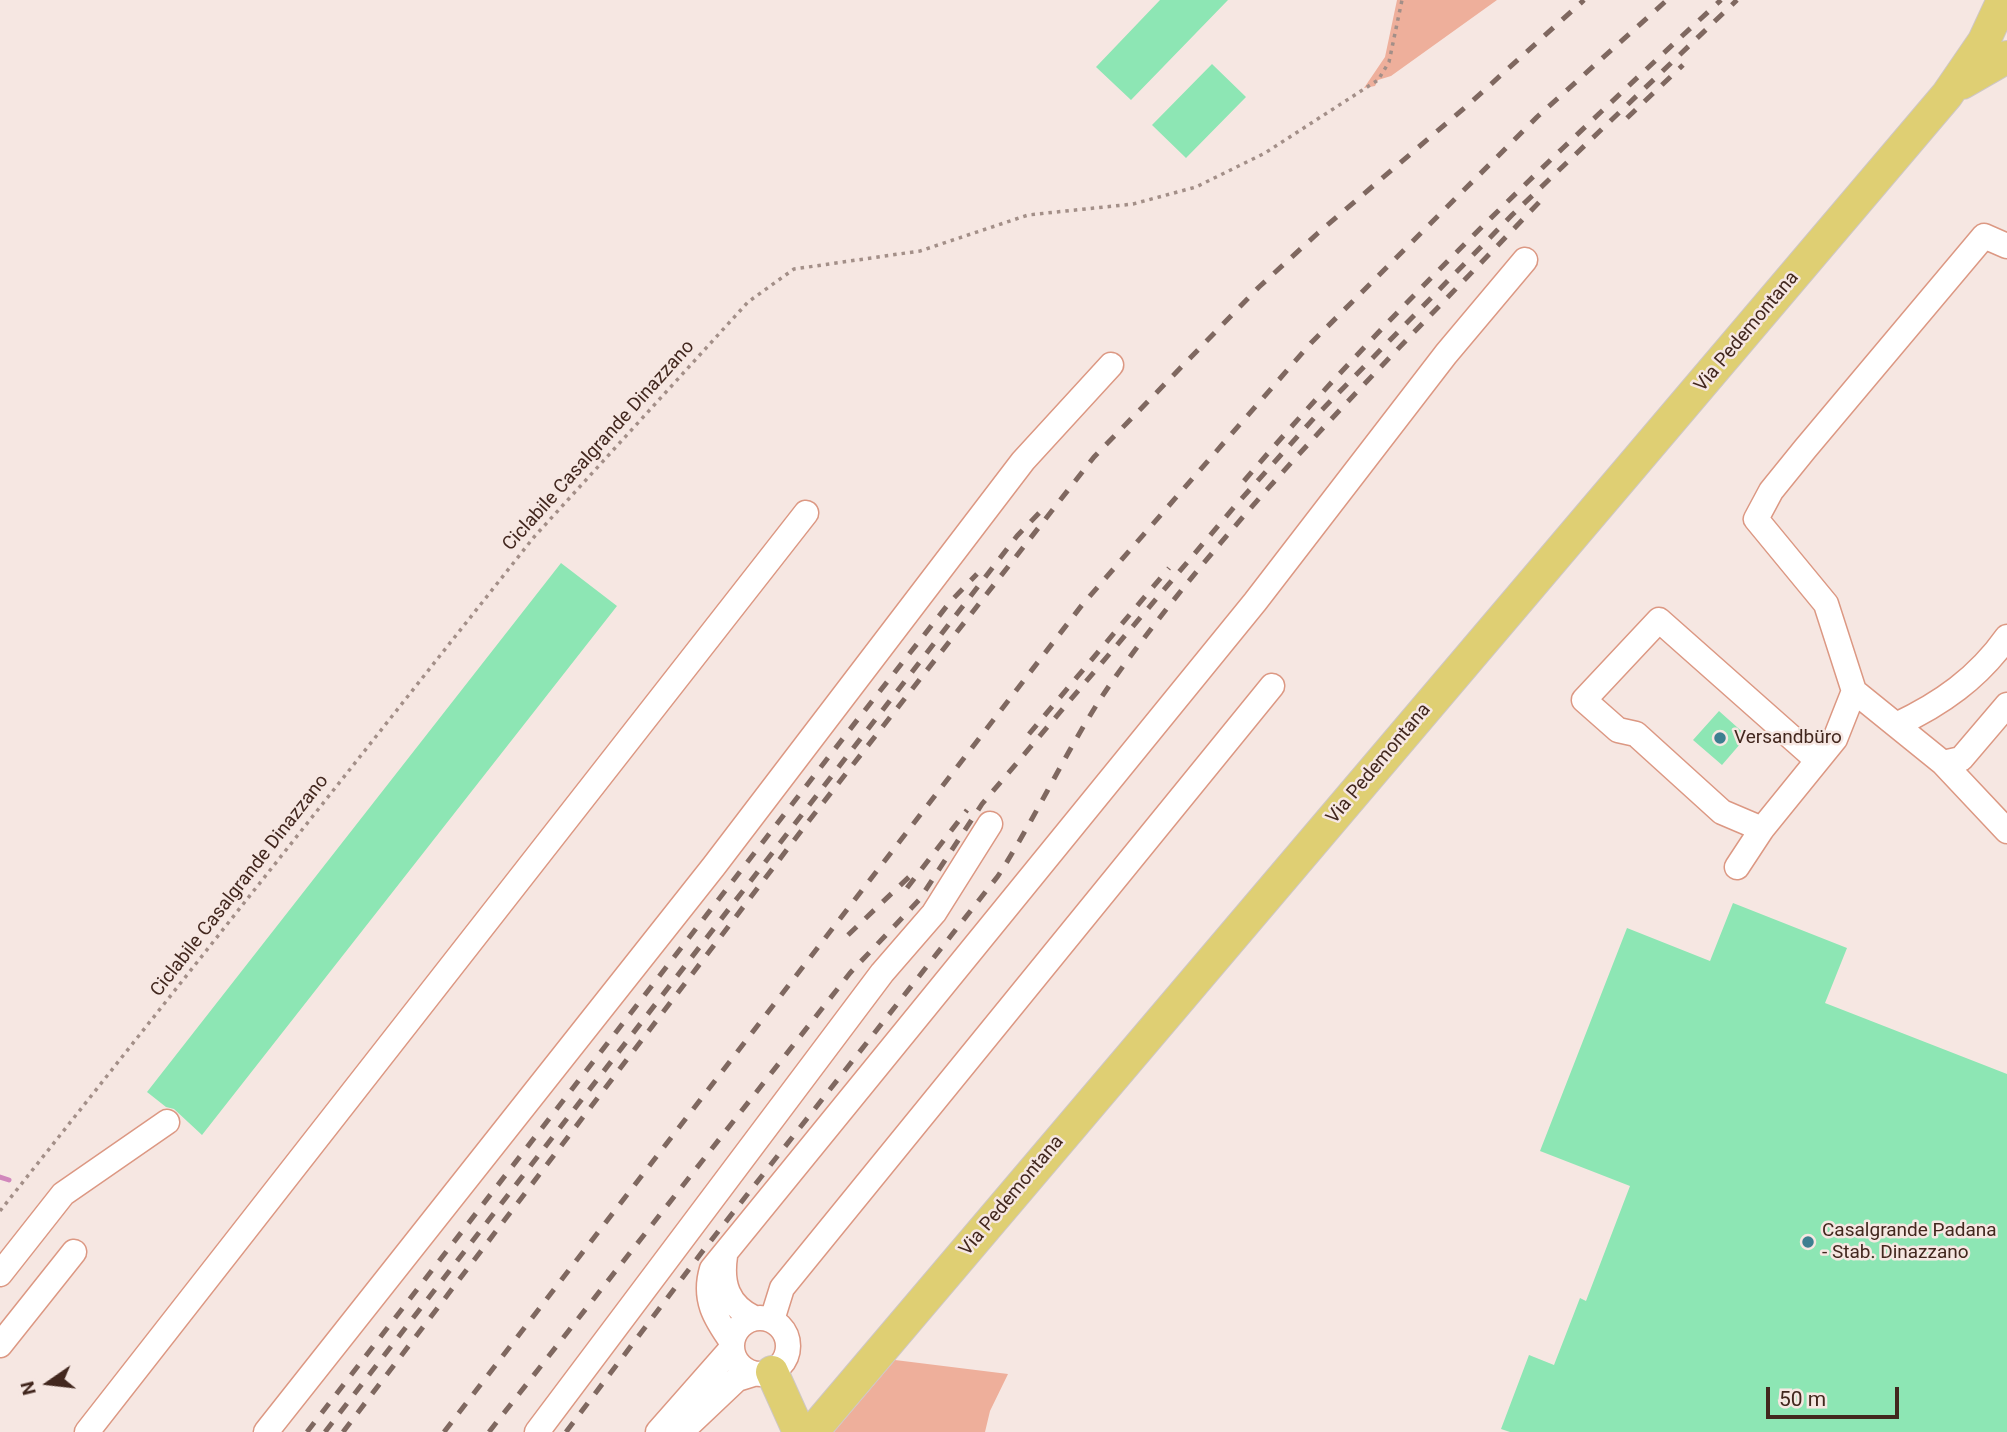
<!DOCTYPE html>
<html>
<head>
<meta charset="utf-8">
<style>
  body { margin:0 }
  #map { position:relative; width:2007px; height:1432px; overflow:hidden; background:#f6e7e2; font-family:Roboto,sans-serif }
  canvas { display:block }
  .north { position:absolute; left:14px; top:1348px; width:70px; height:70px; -webkit-text-stroke:5px #f6e7e2; paint-order:stroke; rotate:256deg; font-size:19px; font-weight:700; line-height:28px; text-align:center; color:#42271e }
  .north::after { content:''; display:block; margin:auto; width:24px; height:32px; background:#42271e; clip-path:polygon(50% 0,100% 100%,50% 72%,0 100%) }
  .scale { position:absolute; left:1766px; top:1387px; width:133px; height:32px; box-sizing:border-box; border:4px solid #42271e; border-top:0; padding-left:9px; font-size:21px; line-height:24px; white-space:nowrap; color:#42271e; -webkit-text-stroke:5px #f6e7e2; paint-order:stroke }
</style>
</head>
<body>
<div id="map">
<canvas width="2007" height="1432"></canvas>
<div class="north">N</div>
<div class="scale">50 m</div>
</div>
<script>
const ctx = document.querySelector('canvas').getContext('2d');
ctx.lineJoin = 'round';
function fill(path, color) { ctx.fillStyle = color; ctx.fill(path, 'evenodd'); }
function trace(path, color, width, dash) { ctx.strokeStyle = color; ctx.lineWidth = width; ctx.lineCap = dash ? 'butt' : 'round'; ctx.setLineDash(dash || []); ctx.stroke(path); }
function label(font, color, halo, rows, align = 'center') {
  ctx.font = font + ' Roboto,sans-serif'; ctx.lineWidth = 5; ctx.setLineDash([]); ctx.textBaseline = 'middle'; ctx.strokeStyle = halo; ctx.fillStyle = color; for (const [text, x, y, turn = 0] of rows) {
    ctx.save(); ctx.translate(x, y); ctx.rotate((+turn || 0) * Math.PI / 180); ctx.textAlign = isNaN(turn) ? turn : align; if (halo) ctx.strokeText(text, 0, 0); ctx.fillText(text, 0, 0); ctx.restore();
  }
}
fill(new Path2D(`
  M1397,0h100l-106,76 -13,4 -3,6 -11,2 21,-31z
  M895,1360l113,14 -18,37 -5,21h-151z`), '#eeaf9b');
trace(new Path2D(`
  M0,1177l9,3`), '#d187bc', 5);
fill(new Path2D(`
  M1160,0h68l-97,100 -35,-33z
  M1212,64l34,33 -60,61 -34,-33z
  M561,563l56,43 -415,529 -28,-26 -8,-2 -19,-15z
  M1719,711l28,25 -25,29 -29,-25z
  M1733,903l114,45 -22,55 182,71v358h-497l-9,-3 28,-74 25,10 26,-67 6,3 44,-115 -90,-35 87,-223 83,33z`), '#8de6b4');
const minor = new Path2D(`
  M1854,691l-28,-87 -70,-85 15,-28 34,-42 179,-213 23,10
  M1896,725c45,-21 82,-47 111,-88
  M1943,763l18,-4 46,-54
  M1762,829l-40,-17 -86,-78 -18,-4 -34,-30 75,-80 158,140
  M1737,867l25,-38 73,-90 19,-48 89,72 64,68
  M725,1256c-4,27 2,49 29,62
  M0,1274l63,-80 104,-72
  M732 1346a28 28 0 1 1 56 0a28 28 0 1 1-56 0Z
  M772,1320l10,-32 490,-602
  M732,1342c-17,-24 -29,-43 -20,-73l543,-667 191,-248 79,-94
  M0,1345l74,-93
  M87,1432l719,-919
  M266,1432l448,-566 309,-405 88,-96
  M537,1432l345,-459 52,-60 56,-89
  M658,1432l74,-84
  M681,1432l56,-53 16,-5`);
const major = new Path2D(`
  M1962,83l45,-26
  M772,1372l27,60
  M812,1432l1135,-1337 37,-54 19,-41`);
trace(minor, '#dc9883', 27);
trace(major, '#cec7c4', 34);
trace(new Path2D(`
  M0,1211l534,-674 214,-235 46,-33 126,-18 108,-36 105,-11 63,-17 69,-34 113,-73 11,-18 13,-62`), '#a38f88', 3.5, [3.5, 5]);
trace(minor, '#fff', 24);
trace(major, '#dfcf73', 32);
trace(new Path2D(`
  M1627,118l56,-53
  M1244,481c147,-172 311,-328 477,-481
  M1029,734l140,-166
  M907,888l60,-78
  M848,935l63,-60
  M307,1432l551,-713 92,-117 27,-28
  M325,1432l692,-896 23,-24
  M343,1432l465,-610 286,-365 165,-170 59,-54 151,-129 115,-104
  M444,1432l638,-827 229,-262 226,-226 130,-117
  M489,1432l361,-459 69,-73 63,-96 253,-298 80,-89 197,-202 225,-215
  M566,1432l136,-180 296,-376c42,-65 73,-137 118,-200 126,-175 282,-325 430,-481`), '#7f6860', 5, [12, 12]);
for (const [x, y, r, color] of [
  [1720,738,7,"#3d7f90"],
  [1808,1242,7,"#3d7f90"]
]) { const dot = new Path2D(); dot.arc(x, y, r, 0, 2 * Math.PI); ctx.fillStyle = color; ctx.fill(dot); trace(dot, '#f6e7e2', 2.5); }
label('19px', '#42271e', '#f6e7e2', [
  ["Via Pedemontana",1747,332,-50],
  ["Ciclabile Casalgrande Dinazzano",599,446,-48],
  ["Via Pedemontana",1379,764,-50],
  ["Ciclabile Casalgrande Dinazzano",240,886,-52],
  ["Via Pedemontana",1012,1196,-50]
]);
label('19px', '#42271e', '#f6e7e2', [
  ["Versandbüro",1734,738],
  ["Casalgrande Padana",1822,1231],
  ["- Stab. Dinazzano",1822,1253]
], 'left');
</script>
</body>
</html>
